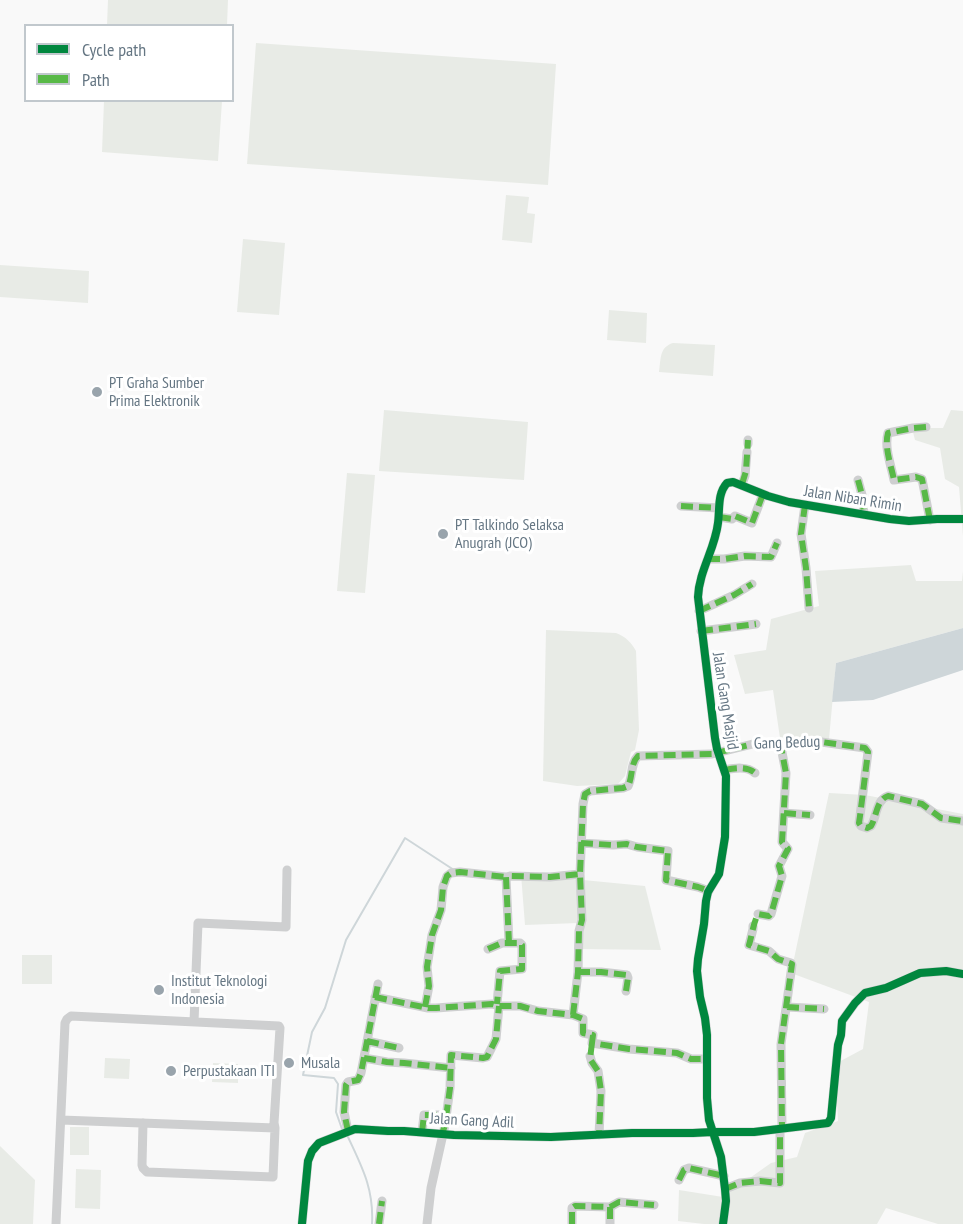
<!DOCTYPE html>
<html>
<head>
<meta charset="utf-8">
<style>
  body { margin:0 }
  #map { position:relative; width:963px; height:1224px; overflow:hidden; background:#f9f9f9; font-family:"PT Sans Narrow",sans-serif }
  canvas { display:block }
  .legend { position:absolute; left:24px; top:24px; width:210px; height:78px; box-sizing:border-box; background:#fff; border:2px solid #c1c8cd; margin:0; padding:8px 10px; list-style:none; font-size:18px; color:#657683 }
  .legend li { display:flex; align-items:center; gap:12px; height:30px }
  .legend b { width:30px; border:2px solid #c1c8cd }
</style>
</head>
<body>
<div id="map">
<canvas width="963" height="1224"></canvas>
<ul class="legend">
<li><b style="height:8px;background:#00873e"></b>Cycle path</li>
<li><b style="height:8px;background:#58b947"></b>Path</li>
</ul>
</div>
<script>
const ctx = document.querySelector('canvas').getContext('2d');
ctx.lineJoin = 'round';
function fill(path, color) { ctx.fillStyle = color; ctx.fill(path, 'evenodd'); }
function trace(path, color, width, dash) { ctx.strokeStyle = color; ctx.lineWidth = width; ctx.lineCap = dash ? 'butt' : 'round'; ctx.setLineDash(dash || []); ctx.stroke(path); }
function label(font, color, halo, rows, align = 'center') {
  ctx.font = font + ' "PT Sans Narrow",sans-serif'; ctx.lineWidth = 6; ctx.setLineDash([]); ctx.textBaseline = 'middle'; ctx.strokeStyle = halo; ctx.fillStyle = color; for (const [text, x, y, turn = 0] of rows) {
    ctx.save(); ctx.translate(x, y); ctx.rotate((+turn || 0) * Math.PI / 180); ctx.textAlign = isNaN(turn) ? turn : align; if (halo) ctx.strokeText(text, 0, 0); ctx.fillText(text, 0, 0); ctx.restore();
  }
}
fill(new Path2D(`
  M108,0h120l-1,25h-120z
  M256,43l300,21 -8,121 -301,-21z
  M104,101h118l-4,60 -116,-9z
  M506,195l23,2 -2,16 8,1 -3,29 -30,-3z
  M243,239l42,4 -6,72 -42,-3z
  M0,265l89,6 -1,32 -88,-6z
  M609,310l38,3 -1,30 -39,-3z
  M673,343l42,2 -2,31 -54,-4c2,-12 0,-25 14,-29z
  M384,410l144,12 -4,58 -145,-9z
  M951,410l12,1v125l-4,-49 -14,-8 -5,-31 -25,-8 -3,-12h31z
  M347,473l28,2 -10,118 -28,-2z
  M911,565l5,16h46l1,-10v57l-127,35 -7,76 -49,-1 -7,-48 -28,4 -11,-39 32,-5 5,-31 48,-13 -4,-35z
  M546,630l70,3c10,4 15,9 20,18l3,79 -4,20 -4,2 -6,24 -7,8 -41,2 -34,-5z
  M829,793l36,2 98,19v410h-25l-52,-16 -9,16h-173l-26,-3 1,-31 44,7 48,-34 26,-6 8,-24 33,-12 -3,-57 28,-15 6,-47 -78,-29z
  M521,874l124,12 16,64 -83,-1v-26l-53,2z
  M22,955h30v29h-30z
  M105,1058l25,1 -1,20 -25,-1z
  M213,1063l25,1v19l-26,-1z
  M70,1127h19v28h-19z
  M0,1146l35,34 -2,44h-33z
  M76,1169l25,1 -1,39 -25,-1z`), '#e8ebe6');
fill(new Path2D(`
  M963,628v42l-90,30 -41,2 4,-39z`), '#ced6d9');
trace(new Path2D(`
  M342,1129l-6,-17 2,-28 -4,-6 -31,-3 9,-43 13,-24 21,-68 59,-102 49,32
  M348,1137c14,30 26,52 24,87`), '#ced6d9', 2);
trace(new Path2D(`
  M926,427l-13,1 -25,5c-4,14 3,32 6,47l22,-3 6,2 8,41
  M748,444v-4
  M858,480l4,15 2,19
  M742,484l3,-8 2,-24
  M805,505l-4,29 5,34 3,40
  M681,506l38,2
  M719,517l13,2 3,-3 17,7 11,-29
  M708,559h16l21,-3 26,1 6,-14
  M699,611l35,-16 18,-11
  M701,631l55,-7
  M725,770c10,-2 22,-4 30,3
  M784,813l26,2
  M581,843l32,2 14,-1 10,3 31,4 -2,29 32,7 11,4
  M758,914l11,2 2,-2 11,-38 -3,-10 9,-17 -6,-7 4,-69 -6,-31
  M753,926v3l-4,16 20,6 9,8 13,4 1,2 -11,79 1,85
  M509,943l-3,-66 4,-1 40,1 30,-3
  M488,949l14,-6h18l2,2v24l-22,2 -3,33
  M578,972h23l26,3 1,3 -2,13
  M375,997l53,11h8l56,-4 7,2h21l18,5 35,4 10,4v14l10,2 -1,8 37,6 48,4 14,6h16
  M425,1007l4,-21 -2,-19 5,-32 9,-25 2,-23 4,-11 4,-3 9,-1 46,5
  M787,1007l37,2
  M573,1015l5,-43 1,-41 3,-11 -2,-46 3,-70 2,-10 5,-3 33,-3 5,-2c5,-9 2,-22 10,-30l74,-2 41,-10 61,-3 51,7 3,4 -8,64 -1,7 2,3 6,2 4,-2c6,-10 5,-26 17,-30l34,8 19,14 22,3
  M194,1022l4,-99 88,4 1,-57
  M367,1041l32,7
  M590,1056l2,7 6,8 3,20 -2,44
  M364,1058l23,4 17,1 47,5
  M61,1120l214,8 -2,49 -126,-5 -4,-4 -1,-3 1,-42
  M348,1131l-4,-19 2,-27 2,-3 10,-2 3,-7 17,-89
  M422,1132l2,-17h22
  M679,1180l5,-10 5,-2 35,8
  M725,1189l15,-6 20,-2 20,2v-54
  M610,1207v17
  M56,1224l9,-201 2,-4 4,-3 208,10 1,2 -6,95 1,5
  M302,1224l6,-63 4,-10 7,-8 36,-14 33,2h16l50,4 97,2 81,-4h61l19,-1h42l74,-9 3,-5 7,-73 3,-10 1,-14 13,-18 10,-10 21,-5 34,-15 26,-2 17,3
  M379,1224l3,-23
  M427,1224l4,-36 14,-63 5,-37 1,-33 32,3 4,-1 9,-18 3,-33
  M572,1224v-16l3,-2 35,1 9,-5 35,3
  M723,1224l3,-23 -1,-12 -4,-32 -12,-37 -2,-22v-63l-2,-17 -5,-21 -3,-26 1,-12 6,-35 2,-23 2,-9 11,-18 6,-37 1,-61 -9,-27 -2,-11 -17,-141c1,-26 17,-48 20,-74 2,-14 -1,-29 9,-40l6,-1 35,14 21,6 101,17 19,2 28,-2h26`), '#cecfd0', 9);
trace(new Path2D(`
  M926,427l-13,1 -25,5c-4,14 3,32 6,47l22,-3 6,2 8,41
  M858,480l4,15 2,19
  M742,484l4,-13 2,-31
  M805,505l-4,29 5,34 3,40
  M681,506l38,2
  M719,517l13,2 3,-3 17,7 11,-29
  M708,559h16l21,-3 26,1 6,-14
  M699,611l35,-16 18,-11
  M701,631l55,-7
  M780,742l6,31 -4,69 6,7 -9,17 3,10 -11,38 -2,2 -11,-2c-5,10 -6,21 -9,31l20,6 9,8 14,5 -11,80 1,85
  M725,770c10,-2 22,-4 30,3
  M784,813l26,2
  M581,843l32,2 14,-1 10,3 31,4 -2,29 32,7 11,4
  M509,943l-3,-66 4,-1 40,1 30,-3
  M488,949l14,-6h18l2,2v24l-22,2 -3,33
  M578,972h23l26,3 1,3 -2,13
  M375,997l53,11h8l56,-4 7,2h21l18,5 35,4 10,4v14l10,2 -1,8 37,6 48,4 14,6h16
  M425,1007l4,-21 -2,-19 5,-32 9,-25 2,-23 4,-11 4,-3 9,-1 46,5
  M787,1007l37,2
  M573,1015l5,-43 1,-41 3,-11 -2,-46 3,-70 2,-10 5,-3 33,-3 5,-2c5,-9 2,-22 10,-30l74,-2 41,-10 61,-3 51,7 3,4 -8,64 -1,7 2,3 6,2 4,-2c6,-10 5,-26 17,-30l34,8 19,14 22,3
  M367,1041l32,7
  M592,1043l-2,16 8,12 3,20 -2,44
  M364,1058l23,4 17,1 47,5
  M348,1131l-4,-19 2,-27 2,-3 10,-2 3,-7 17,-89
  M422,1132l2,-17h22
  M442,1134l3,-9 5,-37 1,-33 32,3 4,-1 9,-18 3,-33
  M679,1180l5,-10 5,-2 35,8
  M725,1189l15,-6 20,-2 20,2v-54
  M610,1207v17
  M379,1224l3,-23
  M572,1224v-16l3,-2 35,1 9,-5 35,3`), '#58b947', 6, [12, 6]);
trace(new Path2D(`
  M302,1224l6,-63 4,-10 7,-8 36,-14 33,2h16l50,4 97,2 81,-4h61l19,-1h42l74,-9 3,-5 7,-73 3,-10 1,-14 13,-18 10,-10 21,-5 34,-15 26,-2 17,3
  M723,1224l3,-23 -1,-12 -4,-32 -12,-37 -2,-22v-63l-2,-17 -5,-21 -3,-26 1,-12 6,-35 2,-23 2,-9 11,-18 6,-37 1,-61 -9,-27 -2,-11 -17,-141c1,-26 17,-48 20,-74 2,-14 -1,-29 9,-40l6,-1 35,14 21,6 101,17 19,2 28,-2h26`), '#00873e', 8);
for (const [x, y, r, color] of [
  [97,392,6,"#99a4ac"],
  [443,534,6,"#99a4ac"],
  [159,990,6,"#99a4ac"],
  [289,1063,6,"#99a4ac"],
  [171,1071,6,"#99a4ac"]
]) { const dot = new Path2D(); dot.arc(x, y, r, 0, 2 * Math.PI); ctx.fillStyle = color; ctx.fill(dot); trace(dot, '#fff', 2); }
label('16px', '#657683', '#fff', [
  ["PT Graha Sumber",109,383],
  ["Prima Elektronik",109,401],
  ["PT Talkindo Selaksa",455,525],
  ["Anugrah (JCO)",455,543],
  ["Institut Teknologi",171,981],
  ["Indonesia",171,999],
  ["Musala",301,1063],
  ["Perpustakaan ITI",183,1071]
], 'left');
label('16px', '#657683', '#fff', [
  ["Jalan Niban Rimin",853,499,9],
  ["Jalan Gang Masjid",725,701,81],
  ["Gang Bedug",787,743,-2],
  ["Jalan Gang Adil",472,1121,3]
]);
</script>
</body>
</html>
